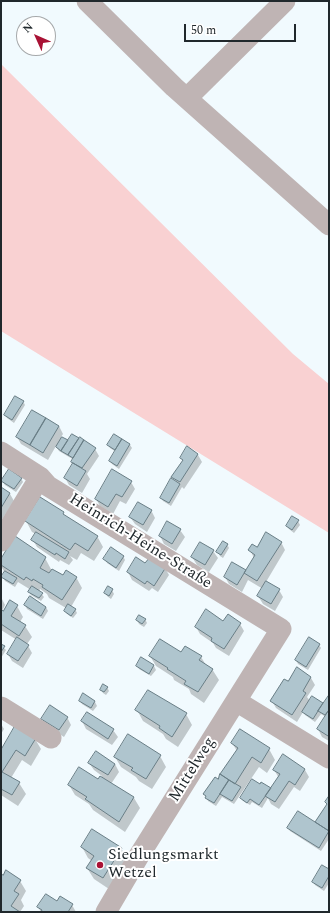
<!DOCTYPE html>
<html>
<head>
<meta charset="utf-8">
<style>
  body { margin:0 }
  #map { position:relative; width:330px; height:913px; overflow:hidden; background:#f1fafe; font-family:Spectral,serif }
  canvas { display:block }
  .frame { position:absolute; inset:0; border:2px solid #20282c; pointer-events:none }
  .north { position:absolute; left:16px; top:16px; width:40px; height:40px; box-sizing:border-box; background:#fff; border:1px solid #a6a9ab; border-radius:50%; rotate:315deg; font-size:11px; font-weight:700; line-height:16px; text-align:center; color:#20282c }
  .north::after { content:''; display:block; margin:auto; width:14px; height:18px; background:#a91235; clip-path:polygon(50% 0,100% 100%,50% 72%,0 100%) }
  .scale { position:absolute; left:184px; top:24px; width:112px; height:18px; box-sizing:border-box; border:2px solid #20282c; border-top:0; padding-left:5px; font-size:12px; line-height:14px; white-space:nowrap; color:#20282c; -webkit-text-stroke:3px #fff; paint-order:stroke }
</style>
</head>
<body>
<div id="map">
<canvas width="330" height="913"></canvas>
<div class="frame"></div>
<div class="north">N</div>
<div class="scale">50 m</div>
</div>
<script>
const ctx = document.querySelector('canvas').getContext('2d');
ctx.lineJoin = 'round';
function fill(path, color) { ctx.fillStyle = color; ctx.fill(path, 'evenodd'); }
function trace(path, color, width, dash) { ctx.strokeStyle = color; ctx.lineWidth = width; ctx.lineCap = dash ? 'butt' : 'round'; ctx.setLineDash(dash || []); ctx.stroke(path); }
function label(font, color, halo, rows, align = 'center') {
  ctx.font = font + ' Spectral,serif'; ctx.lineWidth = 4; ctx.setLineDash([]); ctx.textBaseline = 'middle'; ctx.strokeStyle = halo; ctx.fillStyle = color; for (const [text, x, y, turn = 0] of rows) {
    ctx.save(); ctx.translate(x, y); ctx.rotate((+turn || 0) * Math.PI / 180); ctx.textAlign = isNaN(turn) ? turn : align; if (halo) ctx.strokeText(text, 0, 0); ctx.fillText(text, 0, 0); ctx.restore();
  }
}
fill(new Path2D(`
  M1,64l292,290 36,30v149l-328,-202z`), '#f9d1d2');
fill(new Path2D(`
  M23,401l2,4 -11,18 -7,-5 -2,-3z
  M33,411l26,15 4,8 -2,3 7,4 4,-6 7,5 1,-1 15,10 4,7 -12,18 3,5 -8,14 -13,-8 -4,-7 8,-14 -1,-2 2,-2 -15,-9 -3,-5 -8,14 -27,-16 -4,-7z
  M114,435l16,10 2,3 -13,21 -7,-5 -2,-3 6,-9 -6,-4 -2,-3z
  M187,448l11,7 4,7 -18,27 -2,-2 -11,19 -8,-5 -2,-3 15,-16 -3,-5 10,-16 -2,-3z
  M21,478l2,4 -7,10 -11,-7 -3,-4z
  M131,482l4,7 -9,15 -6,-3 -7,13 -13,-8 -4,-7z
  M1,488l9,6 4,7 -13,20z
  M151,510l4,8 -8,14 -12,-8 -5,-7z
  M63,513l2,3 32,20 6,11 -9,14 -13,-8 -4,7 -7,-4 3,4 -4,5 -9,-5 -1,2 -22,-15 -4,-7 3,-6 -4,-2 -6,-11z
  M298,521l2,4 -6,8 -5,-4 -2,-3z
  M168,523l12,7 5,7 -9,14 -12,-7 -4,-8z
  M281,542l4,8 -19,32 13,8 4,7 -8,14 -12,-7 -5,-8 5,-7 -15,-9 -6,12 -13,-8 -4,-7 21,-6 8,-13 -4,-8z
  M227,544l2,4 -6,10 -3,-2 -2,-4z
  M213,551l5,7 -9,14 -12,-7 -5,-8z
  M123,556l2,4 -6,11 -12,-8 -2,-4z
  M45,558l7,13 11,5 13,1 6,11 -11,19 4,2 2,4 -4,5 -6,-4 -2,-3 1,-3 -17,-10 -2,-4 -7,-5 -1,2 5,6 -3,4 -10,-6 -2,-3 2,-2 -13,-8 -3,5 -10,-6 -2,-4 2,-4 -4,-7v-5z
  M146,564l19,4 4,7 -11,17 -6,-4 -3,3 -17,-11 -4,-8z
  M112,590l2,4 -3,5 -4,-3 -2,-3z
  M1,597l4,8 -3,6 2,1 13,-6 6,11 -3,5 5,4 7,11 -5,7 5,9 -9,15 -11,-7 -4,-7 9,-14 -16,-10z
  M25,605l21,2 2,4 -5,8 -16,-10z
  M145,619l2,4 -3,4 -5,-3 -2,-4z
  M224,622l16,2 4,7 -15,25 -13,-8 -3,-5 -13,-9 -4,-7z
  M1,645l5,5 -5,8z
  M319,645l2,3 -13,22 -10,-6 -2,-4z
  M181,653l20,4 5,8 6,4 7,11 -15,23 -13,-9 -2,-5 -15,-9 -1,-3 -17,-11 -6,-10z
  M142,659l12,7 2,4 -5,6 -12,-7 -2,-3z
  M297,669l14,9 4,7 -8,12 3,4 2,-3 11,7 6,-9v45l-7,-4 -4,-8 8,-12 -5,-3 -6,8 -10,-7 -2,-3 -6,10 -21,-14 -4,-7 16,-18z
  M107,687l2,4 -3,4 -3,-2 -2,-3z
  M83,695l12,7 2,4 -4,5 -11,-7 -2,-3z
  M137,710l49,4 6,11 -14,22 -12,-8 -3,-5 -20,-13z
  M67,717l4,8 -7,12 -17,-11 -5,-7z
  M82,721l31,9 5,7 -6,8 -26,-16z
  M1,724l3,5 -3,5z
  M35,739l6,10 -10,17 -9,-6 -11,18 8,5 7,11 -8,12 -17,-11v-43z
  M232,743l37,6 6,11 -8,13 -8,-6 -25,37 -12,-7 -6,9 -8,-5 -3,-7 13,-14 19,-29z
  M160,756l6,11 -14,22 -13,-8 -3,-4 -15,-10 -6,-10z
  M283,756l22,14 4,7 -9,14 -6,-4 -15,22 -8,-5 -3,-6 -6,10 -10,-6 -2,3 -7,-4 -2,-3 30,-8 8,-12 -5,-8z
  M89,763l26,1 4,8 -8,12 23,14 6,10 -15,24 -32,-22 -4,-6 -14,-9 -6,-10 30,-4 3,-5 -8,-6z
  M329,798v41l-8,12 -31,-20 -2,-3 27,-4 13,-19z
  M82,847l39,1 6,11 -18,30 -15,-10 -7,-11 5,-7 -4,-3z
  M329,870v13l-5,8 -9,-6 -2,-3z
  M1,875l19,6 6,10 -5,9 3,6 -4,6h-19z
  M60,897l12,8 4,7h-35l-3,-5 19,-5z`), '#0003');
const building = new Path2D(`
  M15,396l9,5 -12,19 -8,-5z
  M32,410l14,8 -16,27 -14,-8z
  M46,418l13,8 -16,27 -13,-8z
  M72,434l7,4 -11,17 -7,-4z
  M114,434l8,5 -7,11 -8,-5z
  M62,437l6,3 -7,11 -5,-4z
  M80,437l4,3 -11,18 -5,-3z
  M122,439l8,5 -13,22 -8,-5z
  M84,440l12,8 -14,20 -11,-6z
  M187,446l11,8 -18,28 -9,-5 12,-17 -3,-2z
  M73,463l13,8 -9,15 -13,-8z
  M9,469l13,9 -8,11 -13,-8z
  M112,469l20,12 -10,16 -6,-3 -8,13 -13,-8z
  M171,478l9,6 -11,19 -9,-5z
  M1,487l9,6 -9,15z
  M40,497l24,15 -1,2 35,22 -10,15 -13,-8 -5,7 -45,-29z
  M138,502l14,8 -9,15 -14,-8z
  M292,516l7,4 -7,10 -6,-4z
  M167,521l14,8 -9,15 -13,-8z
  M36,532l33,20 -4,7 -9,-6 -1,2 -24,-15z
  M266,532l16,10 -25,39 -13,-8 11,-18 -7,-5 4,-6 5,3z
  M15,536l31,21 -6,11 9,5 3,-4 11,6 3,-5 11,7 -15,23 -20,-13 1,-2 -10,-6 -1,2 -6,-4 -2,3 -23,-15v-6z
  M223,541l5,3 -7,11 -5,-3z
  M200,542l14,8 -9,15 -14,-8z
  M111,547l13,9 -8,12 -13,-9z
  M136,557l9,6 5,-6 16,10 -12,19 -7,-5 -2,3 -18,-12z
  M232,562l14,8 -9,15 -13,-8z
  M5,571l12,7 -4,6 -12,-7z
  M266,581l14,8 -9,15 -14,-8z
  M32,586l11,7 -4,5 -11,-6z
  M108,586l5,3 -4,7 -5,-3z
  M30,596l16,11 -5,9 -17,-11z
  M10,600l8,5 -7,11 15,9 -7,11 -18,-12v-15l2,2z
  M68,604l8,5 -5,7 -7,-5z
  M206,609l17,12 5,-7 13,9 -17,26 -13,-8 1,-3 -17,-11z
  M139,615l7,4 -4,5 -6,-4z
  M17,637l12,8 -11,16 -11,-7z
  M309,637l11,7 -14,23 -11,-7z
  M160,639l21,13 4,-6 17,10 -3,4 14,9 -15,23 -14,-8 2,-3 -19,-12 1,-1 -19,-12z
  M1,644l4,2 -4,6z
  M141,657l13,8 -5,9 -13,-8z
  M297,667l14,10 -8,14 3,2 -14,22 -22,-14 14,-22 4,2z
  M103,684l5,3 -4,5 -4,-2z
  M148,690l39,23 -15,24 -13,-9 1,-2 -25,-16z
  M83,693l12,8 -4,7 -12,-7z
  M329,695v15l-4,5 -7,-4z
  M312,696l11,7 -10,16 -11,-7z
  M50,705l18,12 -9,13 -18,-11z
  M329,710v24l-1,2 -11,-7z
  M87,712l27,17 -6,10 -27,-18z
  M15,726l21,12 -11,18 -9,-6 -14,22 18,10 -8,13 -11,-6v-39z
  M240,729l30,19 -9,15 -9,-6 -17,27 -15,-10 18,-26 -7,-5z
  M128,734l33,21 -15,24 -15,-9 2,-2 -19,-11z
  M96,751l19,13 -7,11 -20,-12z
  M283,754l22,15 -10,16 -6,-4 -14,21 -10,-6 15,-22 -7,-4z
  M79,767l19,12 2,-3 34,21 -15,25 -34,-23 2,-2 -19,-12z
  M220,774l9,6 -15,23 -9,-5 1,-2 -3,-2 12,-17 3,2z
  M252,779l8,5 1,-2 10,6 -12,17 -9,-6 -3,4 -7,-5z
  M229,780l12,7 -9,14 -12,-7z
  M329,796v35l-14,-9 12,-18 -2,-2z
  M298,811l31,20 -10,17 -32,-20z
  M92,829l30,19 -19,30 -17,-10 8,-12 -13,-9z
  M322,865l7,4v7l-7,12 -10,-6z
  M6,870l15,10 -7,11 5,3 -8,12 9,6h-19v-38l2,1z
  M46,894l11,7 3,-5 13,8 -5,8h-27l1,-2 -5,-3z`);
fill(building, '#afc5ce');
trace(building, '#697e86', 1);
trace(new Path2D(`
  M87,1l87,86 155,138
  M187,98l98,-97
  M1,452l39,25 8,9 233,143 -141,225 -34,58
  M1,541l39,-64
  M236,701l93,57
  M1,707l50,31`), '#bfb4b4', 21);
for (const [x, y, r, color] of [
  [100,865,4,"#a91235"]
]) { const dot = new Path2D(); dot.arc(x, y, r, 0, 2 * Math.PI); ctx.fillStyle = color; ctx.fill(dot); trace(dot, '#fff', 1.5); }
label('16px', '#20282c', '#fff', [
  ["Heinrich-Heine-Straße",140,542,32],
  ["Mittelweg",193,770,-58]
]);
label('16px', '#20282c', '#fff', [
  ["Siedlungsmarkt",108,856],
  ["Wetzel",108,874]
], 'left');
</script>
</body>
</html>
